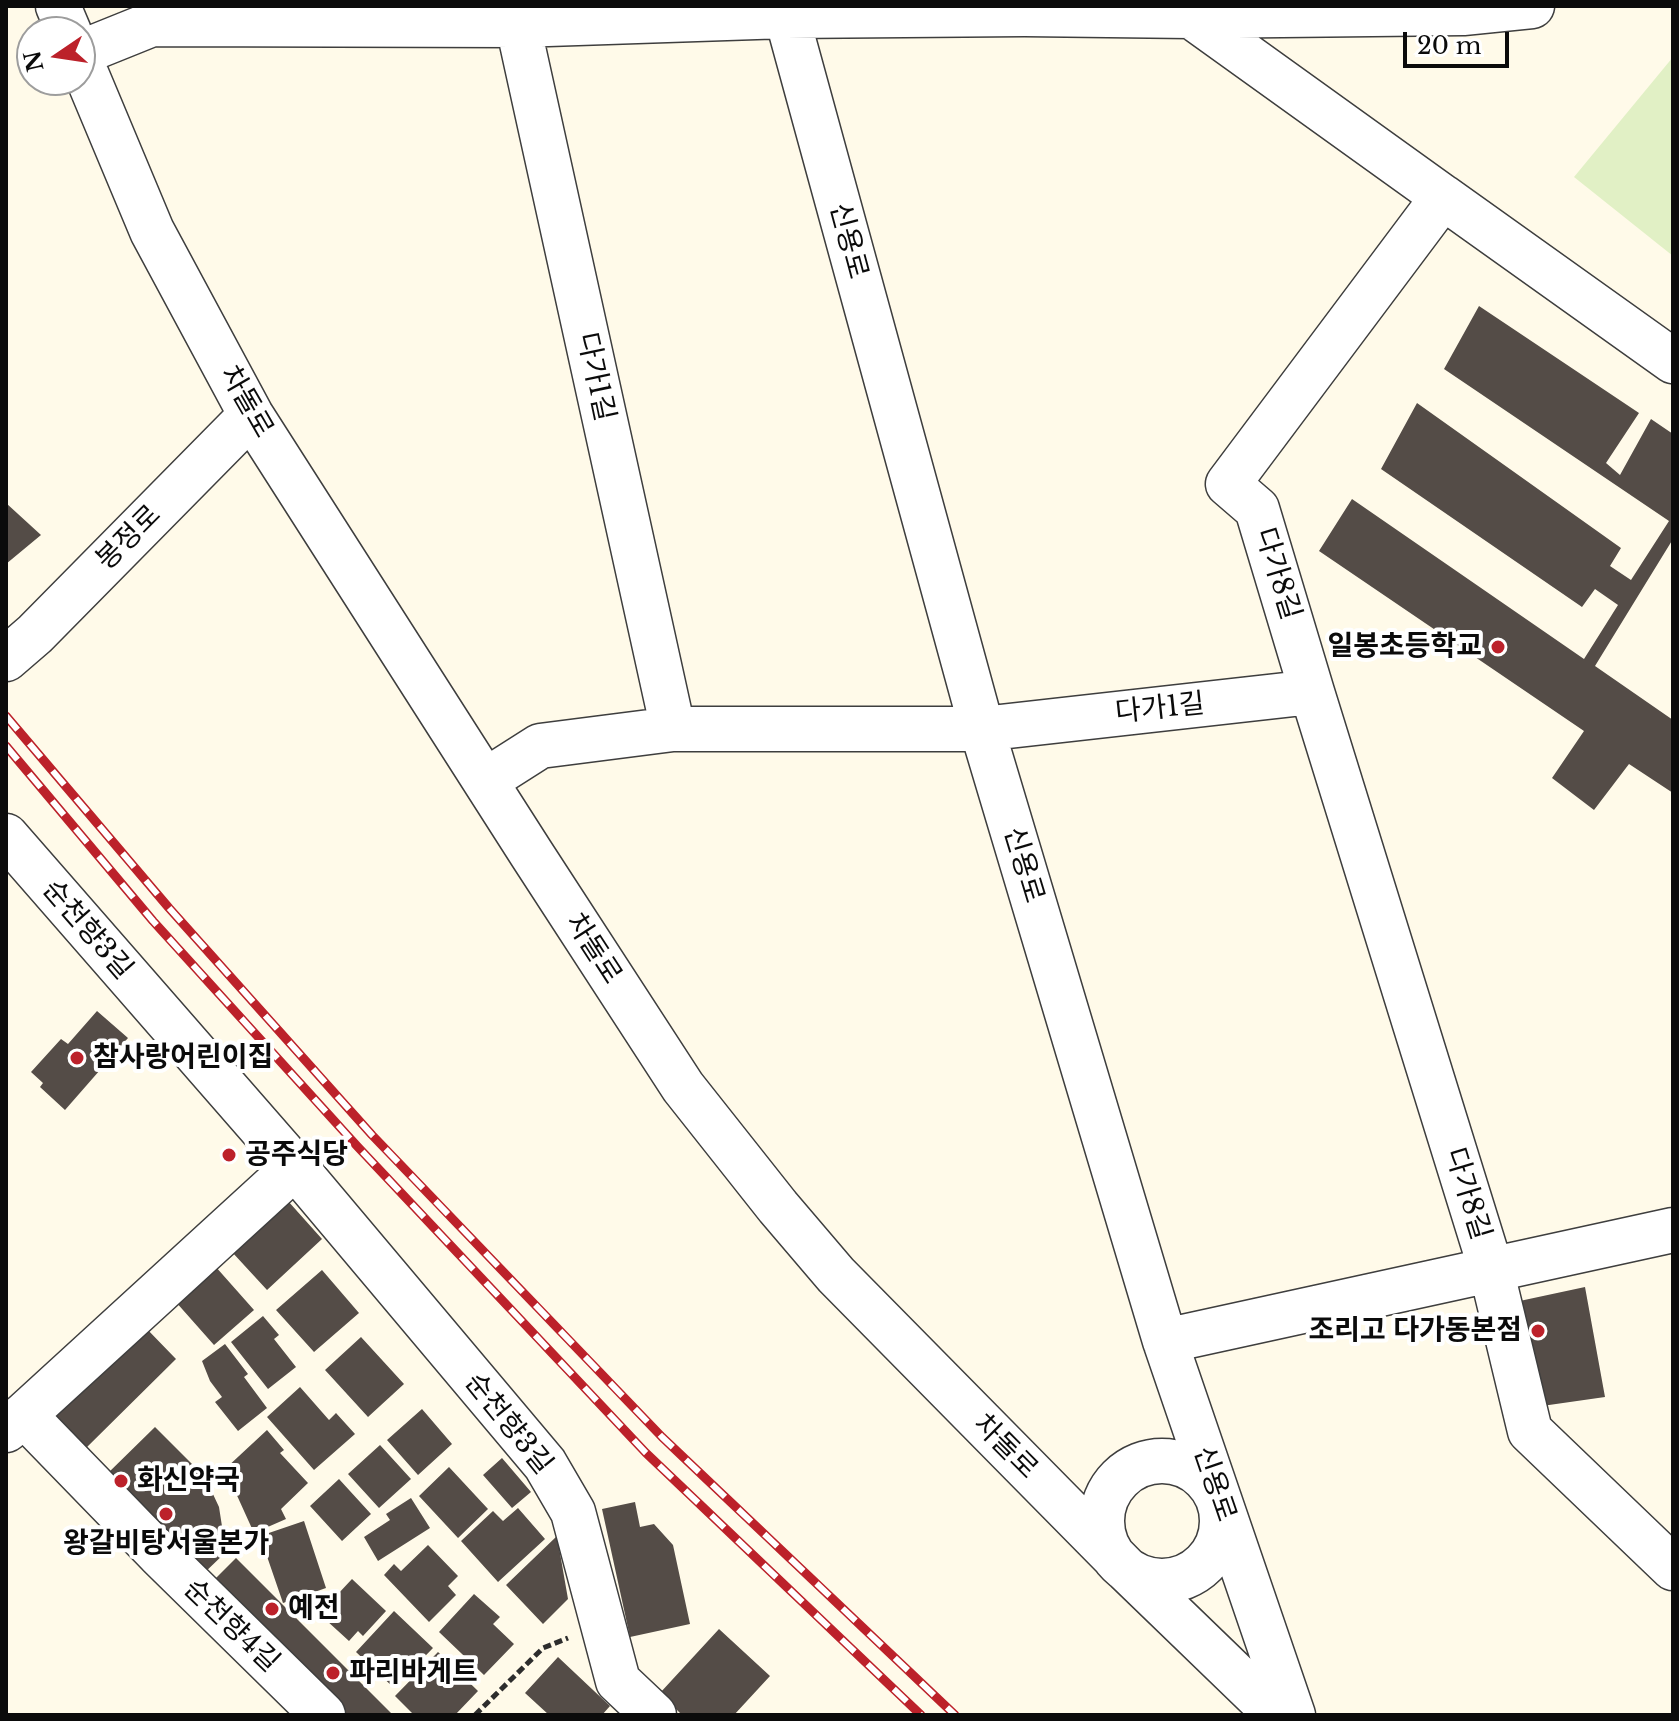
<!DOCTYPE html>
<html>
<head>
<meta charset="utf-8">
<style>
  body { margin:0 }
  #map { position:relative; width:1679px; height:1721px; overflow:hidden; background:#fffae9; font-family:"Libre Baskerville",serif }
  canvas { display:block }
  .frame { position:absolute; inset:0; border:8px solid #0b0b0b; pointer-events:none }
  .north { position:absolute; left:16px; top:16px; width:80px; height:80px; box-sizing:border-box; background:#fff; border:2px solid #9d9d9d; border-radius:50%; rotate:257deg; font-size:22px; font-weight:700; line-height:32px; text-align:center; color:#0b0b0b }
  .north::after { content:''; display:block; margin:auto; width:28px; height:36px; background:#bc212a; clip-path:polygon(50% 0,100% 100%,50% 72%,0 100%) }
  .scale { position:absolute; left:1403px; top:32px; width:106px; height:36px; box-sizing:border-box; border:4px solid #0b0b0b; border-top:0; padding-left:10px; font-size:24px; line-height:28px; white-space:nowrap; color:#0b0b0b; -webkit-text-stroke:6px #fff; paint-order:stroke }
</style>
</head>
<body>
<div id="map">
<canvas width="1679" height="1721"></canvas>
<div class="frame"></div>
<div class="north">N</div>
<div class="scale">20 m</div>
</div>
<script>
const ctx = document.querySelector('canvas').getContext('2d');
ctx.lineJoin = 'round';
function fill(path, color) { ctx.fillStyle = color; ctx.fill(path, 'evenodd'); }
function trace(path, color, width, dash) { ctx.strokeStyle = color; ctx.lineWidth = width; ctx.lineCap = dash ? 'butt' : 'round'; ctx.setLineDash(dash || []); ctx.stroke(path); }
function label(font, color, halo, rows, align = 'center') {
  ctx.font = font + ' "Libre Baskerville","Noto Sans KR",serif'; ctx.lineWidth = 8; ctx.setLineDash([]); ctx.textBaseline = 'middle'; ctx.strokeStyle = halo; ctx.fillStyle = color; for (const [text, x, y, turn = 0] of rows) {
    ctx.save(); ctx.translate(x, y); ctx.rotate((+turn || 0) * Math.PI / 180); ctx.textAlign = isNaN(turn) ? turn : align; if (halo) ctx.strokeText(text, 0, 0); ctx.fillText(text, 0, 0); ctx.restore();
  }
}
fill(new Path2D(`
  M1673,57v199l-99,-79z`), '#e1f0c5');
fill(new Path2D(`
  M1479,306l160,107 -33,50 14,12 31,-56 22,15v105l-78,127 78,54v73l-44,-29 -35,46 -42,-32 32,-47 -265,-180 33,-52 232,160 34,-54 -23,-16 -13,18 -201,-138 36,-66 204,145 -11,18 21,14 38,-59 -225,-152z
  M6,503l35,32 -35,29z
  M97,1011l31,27 -63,72 -25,-23 3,-4 -12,-11 30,-33 7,5z
  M288,1201l34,38 -55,51 -35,-38z
  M215,1266l39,44 -40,35 -39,-44z
  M322,1270l37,43 -45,39 -38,-42z
  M1585,1287l20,110 -70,10 -20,-105z
  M263,1316l16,19 -5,4 22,28 -28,22 -37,-47z
  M144,1326l32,33 -92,91 -32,-32z
  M361,1337l43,47 -36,33 -43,-47z
  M225,1344l23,30 -4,3 23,31 -29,23 -23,-29 7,-5 -12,-16 -8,-20z
  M300,1387l29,33 7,-7 19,21 -41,36 -47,-53z
  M422,1409l30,35 -34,31 -31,-35z
  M155,1427l50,50 14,30 7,45 -25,24 -96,-100z
  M267,1430l17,20 -4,3 28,30 -27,26 5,10 -32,14 -29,-64z
  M380,1445l31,34 -32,29 -31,-34z
  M502,1458l29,34 -19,16 -29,-33z
  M449,1467l39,42 -30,29 -39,-42z
  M339,1479l32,35 -29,27 -32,-35z
  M411,1498l19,30 -52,33 -14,-24 26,-17 -4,-6z
  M635,1502l5,25 14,-3 19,21 17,79 -60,13 -28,-128z
  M518,1508l27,31 -47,43 -37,-41 32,-30 10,10z
  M304,1521l22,67 -43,15 -23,-67z
  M557,1536l11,63 -25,25 -37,-39z
  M428,1545l30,31 -10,10 8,9 -27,27 -45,-47 10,-11 7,7z
  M236,1558l157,157h-52l-131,-131z
  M352,1579l34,32 -23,25 -5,-5 -9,10 -34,-31 18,-19 4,4z
  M474,1594l26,23 -7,7 21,20 -30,31 -45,-43z
  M394,1611l39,37 -39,40 -38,-36z
  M719,1629l51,47 -36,39h-52l-22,-22z
  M438,1652l40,39 -23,24h-41l-19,-19z
  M558,1657l52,49 -8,9h-53l-24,-22z`), '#544c47');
const minor = new Path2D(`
  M58,6l11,26
  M784,6l198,723 183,612 128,374
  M1188,6l3,10 252,181 -215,287 29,25 55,183 179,577 39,162 143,137
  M518,25l155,704
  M80,53l72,-29 366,1 268,-9 238,-2 167,2 272,-3 69,-7
  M80,59l72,172 99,184 280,438 152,234 95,120 58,68 291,295 150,145
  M1443,197l230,164
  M6,659l29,-25 216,-219
  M485,781l55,-35 133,-17h309l330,-37
  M6,836l289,331 250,297 28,48 45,169 36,34
  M1165,1341l508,-111
  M24,1415l271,-248
  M6,1430l18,-15 135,139 164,161
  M1102 1521a60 60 0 1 1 120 0a60 60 0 1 1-120 0Z`);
trace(minor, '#3e3e3e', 47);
trace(new Path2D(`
  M475,1715l68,-67 25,-10`), '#2d2d2d', 5, [8, 4]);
trace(minor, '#fff', 44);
const rail = new Path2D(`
  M6,716l163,192 203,227 290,302 293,278
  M6,746l147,175 204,225 289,307 275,262`);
trace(rail, '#bc212a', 9);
trace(rail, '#fff', 6, [18]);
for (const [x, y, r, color] of [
  [1498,647,8,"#bc212a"],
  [77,1058,8,"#bc212a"],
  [229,1155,8,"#bc212a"],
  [1538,1331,8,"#bc212a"],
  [121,1481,8,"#bc212a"],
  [166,1514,8,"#bc212a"],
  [272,1609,8,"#bc212a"],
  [333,1673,8,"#bc212a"]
]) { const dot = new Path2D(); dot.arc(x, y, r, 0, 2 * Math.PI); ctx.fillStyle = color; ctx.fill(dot); trace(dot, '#fff', 3); }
label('28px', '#0b0b0b', '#fff', [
  ["신용로",848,241,75],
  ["다가1길",595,377,78],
  ["차돌로",246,402,60],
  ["봉정로",129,538,-45],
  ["다가8길",1277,574,73],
  ["다가1길",1160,709,-6],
  ["신용로",1023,865,73],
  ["순천향3길",87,930,49],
  ["차돌로",593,949,57],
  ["다가8길",1467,1194,73],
  ["순천향3길",508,1424,51],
  ["차돌로",1005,1447,45],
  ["신용로",1214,1484,71],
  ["순천향4길",231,1626,44]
]);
label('bold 28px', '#0b0b0b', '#fff', [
  ["일봉초등학교",1482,647,"right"],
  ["참사랑어린이집",93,1058],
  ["공주식당",245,1155],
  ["조리고 다가동본점",1522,1331,"right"],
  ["화신약국",137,1481],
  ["왕갈비탕서울본가",166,1544,"center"],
  ["예전",288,1609],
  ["파리바게트",349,1673]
], 'left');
</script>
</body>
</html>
